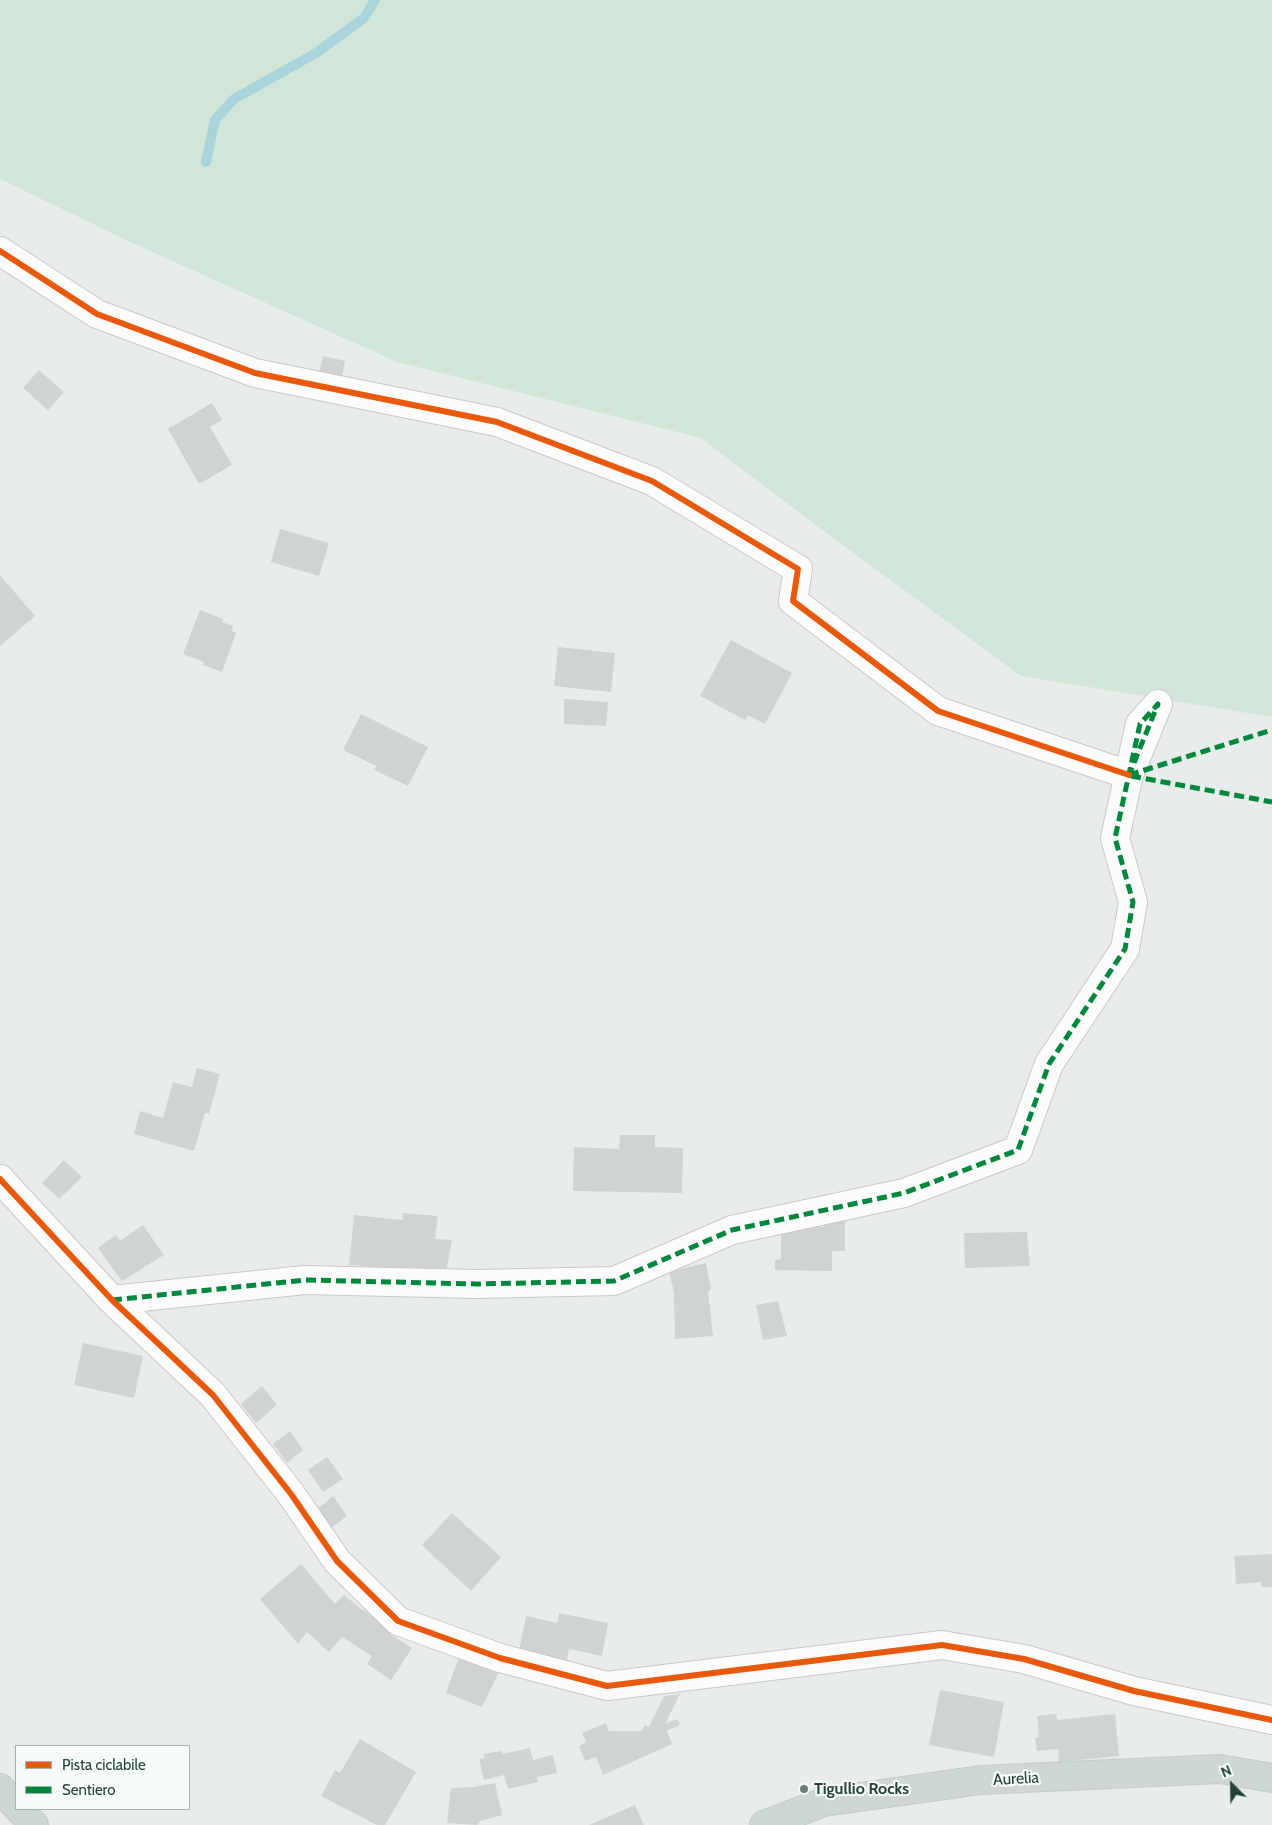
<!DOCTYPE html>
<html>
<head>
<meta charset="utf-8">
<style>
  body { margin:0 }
  #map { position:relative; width:1272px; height:1825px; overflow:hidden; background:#e8edeb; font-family:Cabin,sans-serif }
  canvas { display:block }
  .legend { position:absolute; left:15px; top:1745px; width:175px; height:65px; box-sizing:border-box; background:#f7fbf9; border:1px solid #a3b1ad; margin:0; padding:6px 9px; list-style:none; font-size:15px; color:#24423a }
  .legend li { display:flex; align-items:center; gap:10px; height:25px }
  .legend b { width:25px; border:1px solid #a3b1ad }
  .north { position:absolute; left:1207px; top:1760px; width:50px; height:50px; -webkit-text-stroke:4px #f7fbf9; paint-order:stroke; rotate:337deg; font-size:14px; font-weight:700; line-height:20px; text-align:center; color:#24423a }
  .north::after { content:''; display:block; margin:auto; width:18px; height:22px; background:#24423a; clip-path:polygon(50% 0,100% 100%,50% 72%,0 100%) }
</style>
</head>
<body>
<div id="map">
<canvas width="1272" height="1825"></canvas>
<ul class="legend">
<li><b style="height:6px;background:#e8590c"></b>Pista ciclabile</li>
<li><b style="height:6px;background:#00873e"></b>Sentiero</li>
</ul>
<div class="north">N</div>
</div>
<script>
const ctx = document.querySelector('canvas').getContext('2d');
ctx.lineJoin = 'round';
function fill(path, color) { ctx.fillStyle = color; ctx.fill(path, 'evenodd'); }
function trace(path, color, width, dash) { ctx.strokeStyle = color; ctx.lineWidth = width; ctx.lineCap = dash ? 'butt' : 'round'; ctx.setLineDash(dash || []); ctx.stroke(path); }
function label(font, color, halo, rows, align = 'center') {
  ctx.font = font + ' Cabin,sans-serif'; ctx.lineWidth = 4.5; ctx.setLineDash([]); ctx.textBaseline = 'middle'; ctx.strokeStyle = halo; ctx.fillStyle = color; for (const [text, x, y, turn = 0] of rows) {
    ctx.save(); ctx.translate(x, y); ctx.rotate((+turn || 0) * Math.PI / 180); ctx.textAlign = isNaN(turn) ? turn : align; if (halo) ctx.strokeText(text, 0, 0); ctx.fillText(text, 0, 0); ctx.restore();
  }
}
fill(new Path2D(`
  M0,0h1272v717l-251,-41 -192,-141 -128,-97 -304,-76 -267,-120 -130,-63z`), '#d1e6d8');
trace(new Path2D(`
  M206,162l9,-42 19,-21 82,-46 48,-35 11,-18`), '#a9d4db', 10);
fill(new Path2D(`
  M323,356l22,5 -4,21 -23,-5z
  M39,370l25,22 -16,18 -25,-22z
  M212,403l10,17 -12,7 22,38 -33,19 -31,-55z
  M280,529l49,14 -10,33 -48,-14z
  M0,575l35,41 -35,30z
  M200,610l23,9 -1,3 11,4 -1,5 4,2 -14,39 -19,-7 1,-3 -21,-8z
  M731,640l61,33 -27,51 -17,-9 -3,5 -45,-24z
  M558,647l57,6 -4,39 -57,-6z
  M564,699l44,3 -2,24 -42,-2z
  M361,714l67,33 -20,39 -34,-16 2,-4 -33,-16z
  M197,1068l23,6 -11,40 -4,-1 -11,38 -60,-17 6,-23 23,7 10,-36 19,5z
  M620,1135h35v12l28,1 -1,45 -109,-2 1,-44 45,2z
  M64,1160l18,17 -23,22 -17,-16z
  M403,1213l35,3 -3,23 17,1 -6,32 -97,-7 5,-50 49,5z
  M824,1220h21v31h-13v20l-57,-1v-10l6,-1v-32h43z
  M143,1225l21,30 -42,26 -24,-33 18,-13 4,6z
  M1027,1232l3,34 -65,2 -1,-35z
  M706,1263l5,27 -3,1 5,45 -38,3 -1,-47 -5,-20z
  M778,1301l9,35 -24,4 -7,-35z
  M83,1343l60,13 -9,42 -60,-13z
  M262,1386l15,19 -21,18 -15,-19z
  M290,1431l13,19 -16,13 -14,-19z
  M327,1457l16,22 -20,13 -15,-22z
  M333,1496l14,20 -18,14 -13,-20z
  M452,1513l49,44 -30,34 -49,-46z
  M1272,1554v33h-11v-5l-25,2 -2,-28z
  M301,1564l34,40 9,-9 16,13 33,21 -3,5 22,14 -21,32 -24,-16 5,-8 -30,-19 -13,15 -22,-20 -9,12 -38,-45z
  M559,1613l49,10 -6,33 -33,-7 -3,16 -47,-14 7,-35 31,7z
  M459,1657l41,13 -18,37 -36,-14z
  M940,1690l64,12 -10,55 -65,-12z
  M680,1694l-15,30 12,-5 3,6 -13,6 5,13 -69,31 -7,-18 -11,4 -6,-15 7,-4 -4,-9 24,-10 3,8h32l4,-6 4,2 15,-31z
  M1056,1714l1,6 58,-6 4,42 -60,6 -1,-13 -21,2 -2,-13 4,-1 -2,-21z
  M360,1739l56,33 -31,53h-8l-56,-29 14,-26 5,3z
  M530,1748l3,12 20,-5 4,18 -20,4 1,5 -30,7 -4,-14 -20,5 -5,-21 6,-1 -2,-4 18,-3 1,3z
  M495,1783l7,32 -22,6 -2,4 -31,-2 4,-35 22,-1z
  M635,1805l9,20h-55z`), '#cfd4d2');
const minor = new Path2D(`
  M0,251l97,63 158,59 242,49 155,59 146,88 -5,32 145,110 191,64 29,-71 -18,20 -25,114 18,64 -8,47 -76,115 -31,86 -114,43 -172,37 -118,51 -137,3 -172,-4 -193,20
  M0,1179l112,121 101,95 78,99 46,67 61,60 102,37 107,28 335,-41 82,14 110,32 138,29`);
const major = new Path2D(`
  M0,1788l16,18
  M19,1809l15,16
  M764,1825l60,-23 157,-22 239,-11 52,9`);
trace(minor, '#c5cac8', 30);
trace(major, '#c3ccc9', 30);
trace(minor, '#fcfcfc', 28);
trace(major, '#cfd7d5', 28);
trace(new Path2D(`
  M1129,775l143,-45
  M1131,776l141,26
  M112,1300l193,-20 172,4 137,-3 118,-51 172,-37 114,-43 31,-86 76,-115 8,-47 -18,-64 25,-114 18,-20 -29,71`), '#00873e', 5, [10, 5]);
trace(new Path2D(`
  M0,251l97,63 158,59 242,49 155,59 146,88 -5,32 145,110 191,64
  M0,1179l112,121 101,95 78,99 46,67 61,60 102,37 107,28 335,-41 82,14 110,32 138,29`), '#e8590c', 6);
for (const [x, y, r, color] of [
  [804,1789,5,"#697e78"]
]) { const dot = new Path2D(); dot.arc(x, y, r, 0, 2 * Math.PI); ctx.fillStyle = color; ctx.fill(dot); trace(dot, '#f7fbf9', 2); }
label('16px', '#24423a', '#f7fbf9', [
  ["Aurelia",1016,1779,-3]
]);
label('bold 16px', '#24423a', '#f7fbf9', [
  ["Tigullio Rocks",814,1789]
], 'left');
</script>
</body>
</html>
